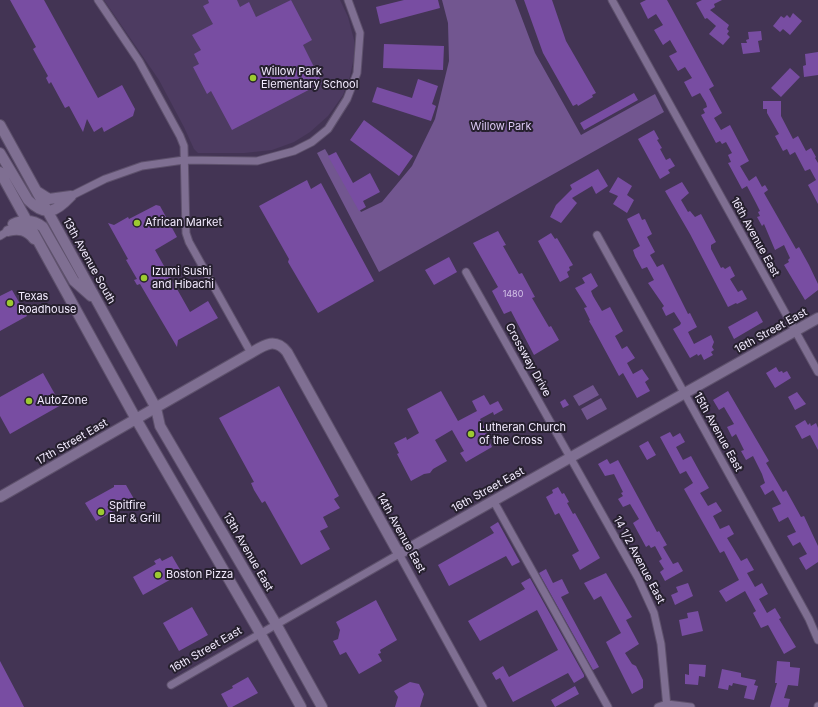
<!DOCTYPE html>
<html>
<head>
<meta charset="utf-8">
<style>
  body { margin:0 }
  canvas { display:block; background:#433454 }
</style>
</head>
<body>
<canvas width="818" height="707"></canvas>
<script>
const ctx = document.querySelector('canvas').getContext('2d');
ctx.lineJoin = 'round';
function fill(path, color) { ctx.fillStyle = color; ctx.fill(path, 'evenodd'); }
function trace(path, color, width, dash) { ctx.strokeStyle = color; ctx.lineWidth = width; ctx.lineCap = dash ? 'butt' : 'round'; ctx.setLineDash(dash || []); ctx.stroke(path); }
function label(font, color, halo, rows, align = 'center') {
  ctx.font = font + ' Inter,sans-serif'; ctx.lineWidth = 4; ctx.setLineDash([]); ctx.textBaseline = 'middle'; ctx.strokeStyle = halo; ctx.fillStyle = color; for (const [text, x, y, turn = 0] of rows) {
    ctx.save(); ctx.translate(x, y); ctx.rotate((+turn || 0) * Math.PI / 180); ctx.textAlign = isNaN(turn) ? turn : align; if (halo) ctx.strokeText(text, 0, 0); ctx.fillText(text, 0, 0); ctx.restore();
  }
}
fill(new Path2D(`
  M104,0h236l8,17 6,23v17l-4,19 -7,19 -15,21 -18,16 -16,10 -22,8 -28,3h-46l-4,-4 -10,-22 -25,-47z`), '#4d3b61');
fill(new Path2D(`
  M442,0h73l20,53 46,82 74,-41 9,18 -285,160 -62,-119 8,-4 36,63 21,-10 30,-36 23,-47 14,-58 -1,-38z
  M593,385l6,10 -20,11 -6,-10z
  M601,398l6,11 -20,11 -6,-11z`), '#725690');
fill(new Path2D(`
  M10,0h34l54,98 24,-13 13,24 -2,7 -29,16 -2,-5 -8,5 -7,-13 -4,13 -14,-26 -4,2 -14,-26 -2,2 -3,-6 2,-2 -15,-27 3,-2z
  M208,0h29l3,7 9,-5 7,15 35,-17 21,40 -9,5 19,38 -90,47 -21,-39 -4,3 -14,-27 6,-3 -5,-10 7,-4 -9,-15 21,-11 -10,-18 6,-3z
  M404,0h34l2,8 -60,16 -4,-17z
  M524,0h28l14,41 30,52 -4,2 1,2 -15,9 -1,-2 -4,2 -30,-53z
  M646,0h21l47,86 -5,3 13,24 -8,5 7,12 9,-5 19,36 -9,5 9,15 7,-5 6,11 3,-2 3,5 -4,3 32,56 3,-2 10,18 9,19v6l-13,10 -21,-35 5,-3 -1,-2 2,-2 -6,-13 -9,5 -11,-26 -2,2 -5,-9 3,-1 -2,-4 2,-1 -4,-8 -9,-17 -5,3 -14,-26 3,-1 -3,-7 4,-2 -6,-11 -4,2 -2,-3 -4,2 -15,-28 4,-2 -2,-4 4,-2 -1,-4 -6,-10 -8,4 -8,-15 8,-4 -7,-11 -7,4 -9,-15 8,-4 -7,-12 -7,5 -9,-15 9,-5 -7,-11 -8,5 -8,-16z
  M702,0h20l-8,4 1,3 -5,3 19,15 -2,4 2,2 -2,3 3,3 -7,8 -14,-11 7,-8 -9,-8 -2,1 -9,-16z
  M793,13l9,8 -12,14 -7,-6 -3,3 -7,-6 8,-10 3,2 3,-3 3,3z
  M761,31l1,9 -4,1 2,11 -17,2 -2,-11h6l-1,-3 3,-1 -1,-7z
  M384,44l60,2 -1,24 -60,-2z
  M818,52v23l-14,2 -1,-11 3,-1 -1,-11z
  M790,68l10,9 -19,20 -10,-9z
  M418,79l20,7 -6,18 4,2 -5,15 -59,-19 5,-15 35,11z
  M634,93l4,7 -54,30 -4,-7z
  M763,101h18v15l12,23 5,-3 8,15 5,-3 5,9 -1,1 3,5v41l-10,-19 8,-5 -6,-11 -5,2 -10,-19 -5,3 -3,-6 -4,2 -8,-15 4,-2 -12,-21v-4h-4z
  M364,120l49,36 -14,20 -49,-36z
  M654,130l5,9 -2,1 5,8 -2,1 6,11 4,-2 5,8 -7,4 2,3 -10,6 -22,-40z
  M336,152l17,31 17,-10 10,19 -17,9 3,6 -7,4 -31,-55z
  M598,169l10,17 -12,8 -4,-8 -20,12 5,5 -16,20 -11,-6 6,-12 16,-16 -2,-4z
  M618,177l14,9 -5,9 7,5 -7,13 -14,-9 5,-8 -9,-4z
  M307,180l4,9 10,-6 53,98 -56,32 -30,-51 1,-3 -30,-53z
  M682,182l7,11 -8,7 7,12 2,-1 5,6 6,-3 15,28 -5,3v4l10,19 2,-1 2,2 5,-3 5,10 -5,3 8,13 4,-2 5,9 -10,5 -1,-1 -8,4 -38,-73 -25,-43z
  M156,205l4,1 17,31 -22,13 35,62 18,-11 10,17 -40,22 -1,7 -37,-63 -3,1 -3,-5 3,-1 -11,-19 2,-1 -20,-36 6,2 14,-8 1,2z
  M639,213l3,7 3,-1 7,15 -5,3 8,15 -5,3 7,12 6,-3 25,50 2,-1 7,14 -9,5 6,12 17,-9 3,7 -2,5 2,3 -3,2 2,3 -9,5 -3,-6 -3,2 -1,-2 -7,4 -17,-29 7,-4 1,-2 -7,-11 -8,4 -4,-8 2,-2 -16,-23 6,-3 -7,-13 -5,2 -7,-13 -2,-6 7,-4 -13,-27z
  M498,231l8,14 -3,1 16,28 3,-1 13,24 -3,1 17,29 2,-1 8,14 -25,15 -23,-44 -7,3 -12,-23 6,-4 -25,-44z
  M551,233l4,6 2,-1 16,27 -4,2 1,3 -3,2 2,5 -9,5 -22,-41z
  M449,257l8,15 -23,13 -9,-15z
  M591,273l7,13 -7,5 2,5 9,15 8,-4 13,24 -8,5 7,13 5,-3 8,12 -8,5 6,11 9,-5 7,10 -4,3 5,9 -13,7 -14,-25 -4,3 -27,-50 -3,-5 1,-1 -6,-12 3,-1 -12,-19 10,-5 -3,-5z
  M12,290l15,26 -27,15v-35z
  M757,311l6,11 -29,17 -6,-12z
  M776,367l3,5 3,-1 1,2 4,-2 4,7 -16,10 -9,-15z
  M43,373l18,32 -51,29 -10,-18v-19z
  M279,386l60,110 -5,3 6,9 -17,9 5,10 -8,4 10,18 -29,16 -36,-64 -3,2 -8,-13 -3,-7 3,-1 -35,-64z
  M441,391l17,30 19,-10 -5,-10 12,-6 6,10 8,-4 5,9 -9,5 -1,-3 -13,7 10,19 -2,1 4,8 -26,15 -6,-9 4,-2 -12,-21 -17,10 12,21 -14,8 -3,4 -6,1 -13,7 -14,-27 2,-1 -5,-10 12,-6 1,3 12,-7 -12,-24z
  M728,391l41,70 -3,2 17,29 3,-2 15,27 3,-1 14,30v16l-12,8 -7,-12 8,-4 -7,-12 -7,4 -6,-10 9,-4 -8,-15 -9,5 -7,-14 9,-4 -8,-14 -8,5 -5,-9 5,-3 -3,-9 -9,-18 -7,4 -5,-9 3,-1 -8,-16 -4,3 -5,-10 7,-3 -10,-17 -5,3 -6,-10z
  M797,392l9,12 -11,6 -7,-13z
  M565,399l4,6 -6,3 -3,-6z
  M805,420l3,5 2,-2 1,3 5,-3 2,5v22l-8,-15 -8,4 -7,-13z
  M670,432l3,5 7,-4 5,9 -9,5 7,13 8,-4 11,20 7,12 -9,5 8,13 8,-4 6,9 -9,5 7,13 9,-4 5,9 -7,4 14,23 6,-3 7,12 -7,3 8,14 7,-4 6,11 -9,5 8,14 8,-5 6,10 -2,1 17,28 -12,7 -16,-29 -7,3 -8,-15 3,-2 -11,-20 -19,11 -7,-11 20,-11 -15,-29 -4,2 -36,-64 9,-6 -7,-12 -6,3 -20,-37z
  M648,441l8,14 -9,5 -8,-14z
  M607,459l3,5 8,-4 39,72 2,-1 8,14 -4,2 10,17 5,-2 5,9 -18,10 -5,-9 4,-3 -5,-8 3,-2 -7,-13 -4,2 -2,-3 -3,2 -13,-24 6,-4 -9,-15 -7,3 -5,-8 5,-3 -2,-3 2,-1 -9,-18 -9,2 -7,-12z
  M114,485h12l8,14 -38,22 -11,-18 29,-16z
  M558,487l4,7 2,-1 5,9 -2,1 6,11 2,-1 25,45 -20,12 -8,-15 7,-4 -20,-38 -4,2 -9,-18 7,-4 -1,-3z
  M498,522l22,40 -8,4 -6,-10 -57,30 -11,-21 56,-32 -4,-6z
  M172,556l10,17 -39,22 -10,-18 23,-13 -2,-3 6,-3 2,3z
  M546,569l7,14 9,-4 7,14 -8,4 38,70 -6,3 -54,-97z
  M606,573l26,44 -6,3 13,24 -14,9 7,11 4,2 7,14v8l-11,6 -26,-52 15,-9 -20,-37 -7,4 -10,-17z
  M530,578l54,97v2l-10,6 -6,-10 -55,29 -13,-24 -4,2 -4,-7 11,-7 6,11 49,-27 -9,-17 -12,-23 -57,31 -12,-20 57,-32 -4,-6z
  M688,583l5,13 -18,9 -4,-10 7,-3 -2,-5z
  M376,600l21,40 -17,10 1,3 -3,1 4,7 -23,13 -13,-22 -6,3 -7,-14 5,-2 2,-9 -4,-8z
  M192,607l16,28 -29,16 -16,-28z
  M698,611l5,20 -21,5 -3,-16 9,-2 -1,-5z
  M0,661l19,36 5,10h-24z
  M777,661l13,1v5l10,1 -2,18 -10,-1 -4,13 6,1 -2,8h-18l7,-24h-2z
  M689,664l17,1 -1,12 -6,-1 -1,9 -13,-1v-10l4,1z
  M722,669l19,4v4l15,3 -2,5 4,1 -4,14 -10,-2 3,-12 -14,-3 -1,3 -3,-1 -1,5 -10,-2z
  M248,677l10,16 -26,14h-4l-7,-13 12,-6 -1,-2z
  M410,682l9,2 5,10 -4,13h-25l3,-10 -4,-6z
  M575,686l4,8 -24,13 -4,-7z`), '#784da2');
const street = new Path2D(`
  M98,0l41,61 41,75 4,10 2,87 3,9 62,111
  M612,0l206,372
  M71,196l34,-17 37,-13 42,-6 73,1 37,-10 18,-9 16,-13 19,-30 10,-26 3,-40 -12,-33
  M597,235l212,384 9,21
  M0,236l8,-5
  M466,272l172,306 16,35 7,31 6,63
  M493,500l115,207
  M171,685l228,-131 84,153
  M658,707l9,-3 24,3
  M818,707v-1`);
const secondary = new Path2D(`
  M0,125l156,283 4,18 116,198 46,83
  M0,153l28,47c18,18 28,12 43,-4
  M0,172l136,247 124,214 41,74
  M38,192l11,7 22,-3
  M13,224c11,-5 21,-4 30,3l31,54 17,15
  M8,231c11,-3 19,-1 26,8
  M0,497l251,-144c13,-8 24,-16 36,-1l112,202 419,-236`);
trace(street, '#5e516c', 9);
trace(secondary, '#5e516c', 12);
trace(street, '#7f6f92', 7);
trace(secondary, '#7f6f92', 10);
for (const [x, y, r, color] of [
  [253,78,4,"#9cca31"],
  [137,223,4,"#9cca31"],
  [144,278,4,"#9cca31"],
  [10,303,4,"#9cca31"],
  [29,401,4,"#9cca31"],
  [471,434,4,"#9cca31"],
  [101,512,4,"#9cca31"],
  [158,575,4,"#9cca31"]
]) { const dot = new Path2D(); dot.arc(x, y, r, 0, 2 * Math.PI); ctx.fillStyle = color; ctx.fill(dot); trace(dot, '#26202e', 1.5); }
label('9px', '#d4c4e8', null, [
  ["1480",513,294]
]);
label('11px', '#f3ebff', '#26202e', [
  ["Willow Park",261,72],
  ["Elementary School",261,85],
  ["African Market",145,223],
  ["Izumi Sushi",152,272],
  ["and Hibachi",152,285],
  ["Texas",18,297],
  ["Roadhouse",18,310],
  ["AutoZone",37,401],
  ["Lutheran Church",479,428],
  ["of the Cross",479,441],
  ["Spitfire",109,506],
  ["Bar & Grill",109,519],
  ["Boston Pizza",166,575]
], 'left');
label('11px', '#dcc8f5', '#26202e', [
  ["Willow Park",501,127]
]);
label('11px', '#f3ebff', '#26202e', [
  ["16th Avenue East",755,237,61],
  ["13th Avenue South",89,261,61],
  ["16th Street East",771,331,-29],
  ["Crossway Drive",528,360,61],
  ["15th Avenue East",718,432,61],
  ["17th Street East",72,442,-30],
  ["16th Street East",488,490,-29],
  ["14th Avenue East",401,533,61],
  ["13th Avenue East",248,552,60],
  ["14 1/2 Avenue East",639,560,62],
  ["16th Street East",206,650,-30]
]);
</script>
</body>
</html>
